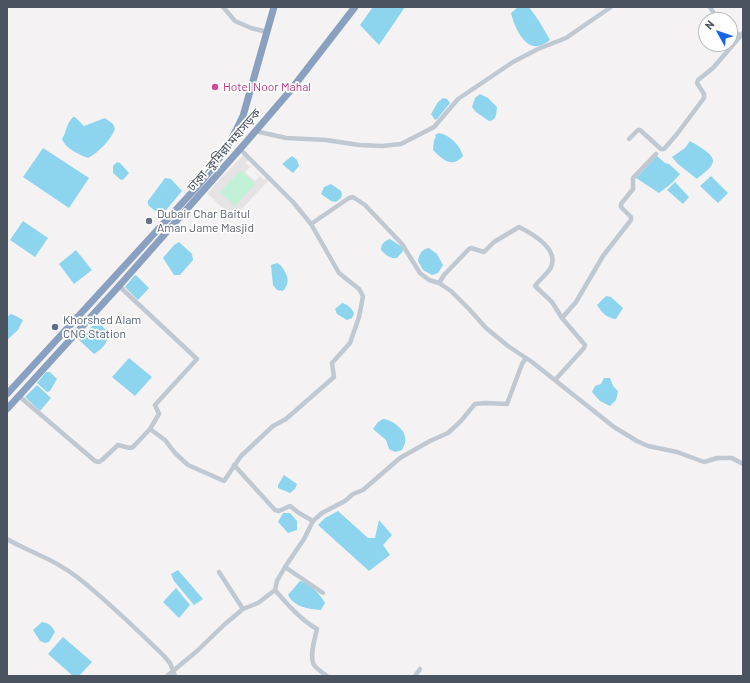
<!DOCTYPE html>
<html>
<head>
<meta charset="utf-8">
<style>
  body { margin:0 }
  #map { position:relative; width:750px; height:683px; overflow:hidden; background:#f4f2f2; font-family:Barlow,sans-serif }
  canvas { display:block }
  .frame { position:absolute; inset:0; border:8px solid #495460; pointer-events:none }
  .north { position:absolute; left:698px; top:12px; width:40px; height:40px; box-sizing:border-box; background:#fff; border:1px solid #b6bbbf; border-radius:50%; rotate:310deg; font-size:11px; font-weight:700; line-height:16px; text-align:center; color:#495460 }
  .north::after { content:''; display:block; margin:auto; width:14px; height:18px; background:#1664ea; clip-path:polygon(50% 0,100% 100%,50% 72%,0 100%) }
</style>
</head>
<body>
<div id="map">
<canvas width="750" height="683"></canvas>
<div class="frame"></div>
<div class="north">N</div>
</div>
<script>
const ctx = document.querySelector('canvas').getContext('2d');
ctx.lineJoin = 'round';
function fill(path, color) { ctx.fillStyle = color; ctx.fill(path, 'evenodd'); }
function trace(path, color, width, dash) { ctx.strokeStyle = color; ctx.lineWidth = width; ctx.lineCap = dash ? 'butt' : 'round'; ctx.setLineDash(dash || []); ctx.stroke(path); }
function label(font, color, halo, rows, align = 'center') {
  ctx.font = font + ' Barlow,"Noto Sans Bengali",sans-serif'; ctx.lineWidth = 3.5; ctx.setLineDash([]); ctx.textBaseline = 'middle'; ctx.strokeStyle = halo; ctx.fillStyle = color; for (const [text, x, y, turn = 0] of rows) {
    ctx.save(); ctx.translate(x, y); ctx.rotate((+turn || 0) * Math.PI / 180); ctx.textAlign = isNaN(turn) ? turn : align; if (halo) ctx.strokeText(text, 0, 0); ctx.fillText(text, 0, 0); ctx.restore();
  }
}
fill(new Path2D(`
  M244,154l26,25 -37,39 -26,-25zM249,160l18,17 -3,3 -9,-8v1l4,4 -4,4 -10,-9 4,-4h2l-5,-5z`), '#e5e3e4');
fill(new Path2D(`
  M241,170l14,14 -20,22 -15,-14z`), '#c1f1d7');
fill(new Path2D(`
  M373,7h32l-26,38 -19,-20z
  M518,7h11l10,14 11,19c-3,2 -6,4 -8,5 -18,7 -28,-20 -31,-32z
  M480,94l8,4 9,9c-1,7 0,13 -8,14l-13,-9 -4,-5 3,-9z
  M443,98l4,1 3,4 -13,16 -2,1 -4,-6 7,-12z
  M73,117h2l9,9 21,-8 8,6 2,5c-5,12 -16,23 -27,29 -10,-4 -22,-9 -26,-19 5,-8 4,-15 11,-22z
  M439,133c11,2 21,12 24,23 -11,13 -21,3 -30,-6l1,-10 2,-3 -1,-2z
  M690,141c6,4 25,13 23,21 -2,7 -11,12 -16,17l-19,-15 -6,-7 13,-9z
  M43,148l46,30 -20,30 -46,-31z
  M292,156l5,4 2,6 -6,7 -11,-9z
  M657,156l8,7 4,1 11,10 -8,9 -13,10 -23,-15z
  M117,162l3,1 9,10 -5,6 -3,1 -8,-7v-7z
  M711,176l17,17 -10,10 -18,-17z
  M165,178l6,1 11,12 -20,24 -3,-1 -11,-9v-4z
  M675,182l14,15 -6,7 -16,-14z
  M331,184l10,7 1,4 -1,3 -5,4 -5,-1 -10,-7 3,-7z
  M23,221l25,17 -13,19 -25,-17z
  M390,239l12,8 1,4 -6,7c-7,1 -11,-3 -16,-8 0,-6 3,-9 9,-11z
  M179,242l13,12 1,6 -13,15h-6l-11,-17 11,-13z
  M429,248l8,6 6,11 -5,8 -6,2 -9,-5 -5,-9c1,-7 4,-12 11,-13z
  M76,250l16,20 -18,14 -15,-20z
  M277,263c4,2 5,4 7,7 5,8 5,14 -1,21l-6,-1 -4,-5 -2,-20z
  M136,275l13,13 -11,12 -13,-13 9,-11z
  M606,296l5,1 12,11 -7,11c-9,-1 -14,-6 -19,-14z
  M342,303c5,1 11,6 12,11l-2,4 -5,2 -10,-6 -2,-5z
  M11,314l3,1 9,5 -5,10 -11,10v-23z
  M95,323c4,1 6,2 9,5 9,10 -1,21 -10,26l-15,-14z
  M129,358l23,19 -17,19 -23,-19z
  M46,372h4l7,7 -7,12 -3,1 -10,-9z
  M604,378h6l3,8 5,5 -2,9 -6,6 -10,-5 -8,-9 3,-6 6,-2z
  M37,385l14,13 -11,13 -15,-14z
  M383,419c8,0 21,10 22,18 1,5 -1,9 -3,13l-7,2 -6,-3 -3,-9 -13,-11 5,-7z
  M284,475l13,9 -2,5 -5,4 -12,-5v-3z
  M338,511l30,27h7l4,-18 13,15 -9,10 7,10 -21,16 -51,-46 7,-7z
  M283,513h7l7,8v9l-9,3 -10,-11z
  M178,570l25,29 -9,6 -20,-24 -3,-7z
  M300,581c10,2 20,13 25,22l-4,7c-13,-1 -27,-3 -33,-15z
  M176,588l14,17 -11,13 -16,-16z
  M42,622c7,1 10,4 13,10l-6,10 -4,1 -5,-2 -7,-11z
  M63,637l29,25 -13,14h-6l-25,-22z`), '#8dd4ef');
trace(new Path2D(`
  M223,7l12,14 16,7 16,4
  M710,7l6,10 4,3
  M730,28l11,8
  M255,131l31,7 40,2 33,5 23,1 19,-2 33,-17 24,-28 55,-37 25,-13 28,-11 45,-31
  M629,139l9,-9h2l21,19h3l13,-15 27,-36v-4l-7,-11 1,-3 15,-12 30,-35
  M311,224l38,-26 4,-1 12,8 37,39 18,29 9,7 10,3 12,8 18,18 17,19 22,18 24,16 82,65 23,14 11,5 29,6 27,10 13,-4h15l11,6
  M439,283l5,-8 25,-26 2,-1 13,4 10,-10 25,-15c14,7 42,23 31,42 -4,6 -11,11 -15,17l17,16 10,16 23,27 -1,3 -29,32
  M562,318l14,-16 27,-46 28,-36v-3l-10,-10v-3l12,-15v-11l23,-24
  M19,396l76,65 4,1 3,-2 16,-15 12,3 3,-1 17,-18 9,-15 -4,-9 42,-46 -78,-73
  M150,429l15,11 10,13 13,12 36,16 17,-25 32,-30 13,-7 48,-42 -2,-14 18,-20 9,-26 4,-21 -4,-7 -20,-16 -28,-49 -18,-22 -53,-53
  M234,465l41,45 4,1 11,-5 9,7 14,8
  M7,539c10,6 20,10 30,15 14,6 28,14 40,23 31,24 59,52 87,79l6,7 5,13
  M285,567l38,26
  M219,572l24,37
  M275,590l2,-9 8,-14 19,-28 9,-18 9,-8 23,-12 8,-7 10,-4 37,-32 30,-17 18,-8 12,-11 15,-18 11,-1 21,1 15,-40 4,-6
  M167,676l30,-25 28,-27 18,-15 15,-6 17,-13c12,14 26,30 42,39 -2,9 -8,27 -3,36 3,4 9,8 13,11
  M415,676l5,-7`), '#c0c8d1', 4.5);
trace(new Path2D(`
  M7,394l188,-205c21,-24 35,-44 48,-73l31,-109
  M7,409l112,-123 128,-145 43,-50 65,-84`), '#89a0c1', 7);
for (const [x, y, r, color] of [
  [215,87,4,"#d1479c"],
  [149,221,4,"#6b7280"],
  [55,327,4,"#5c6f8a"]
]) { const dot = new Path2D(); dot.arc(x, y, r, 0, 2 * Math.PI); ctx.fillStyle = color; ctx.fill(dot); trace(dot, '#fff', 1.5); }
label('12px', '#b23c85', '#fff', [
  ["Hotel Noor Mahal",223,87]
], 'left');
label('12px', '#495460', '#fff', [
  ["ঢাকা–কুমিল্লা মহাসড়ক",224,150,-49]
]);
label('12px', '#5b616d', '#fff', [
  ["Dubair Char Baitul",157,214],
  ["Aman Jame Masjid",157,228]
], 'left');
label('12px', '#4e5e75', '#fff', [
  ["Khorshed Alam",63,320],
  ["CNG Station",63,334]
], 'left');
</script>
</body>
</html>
